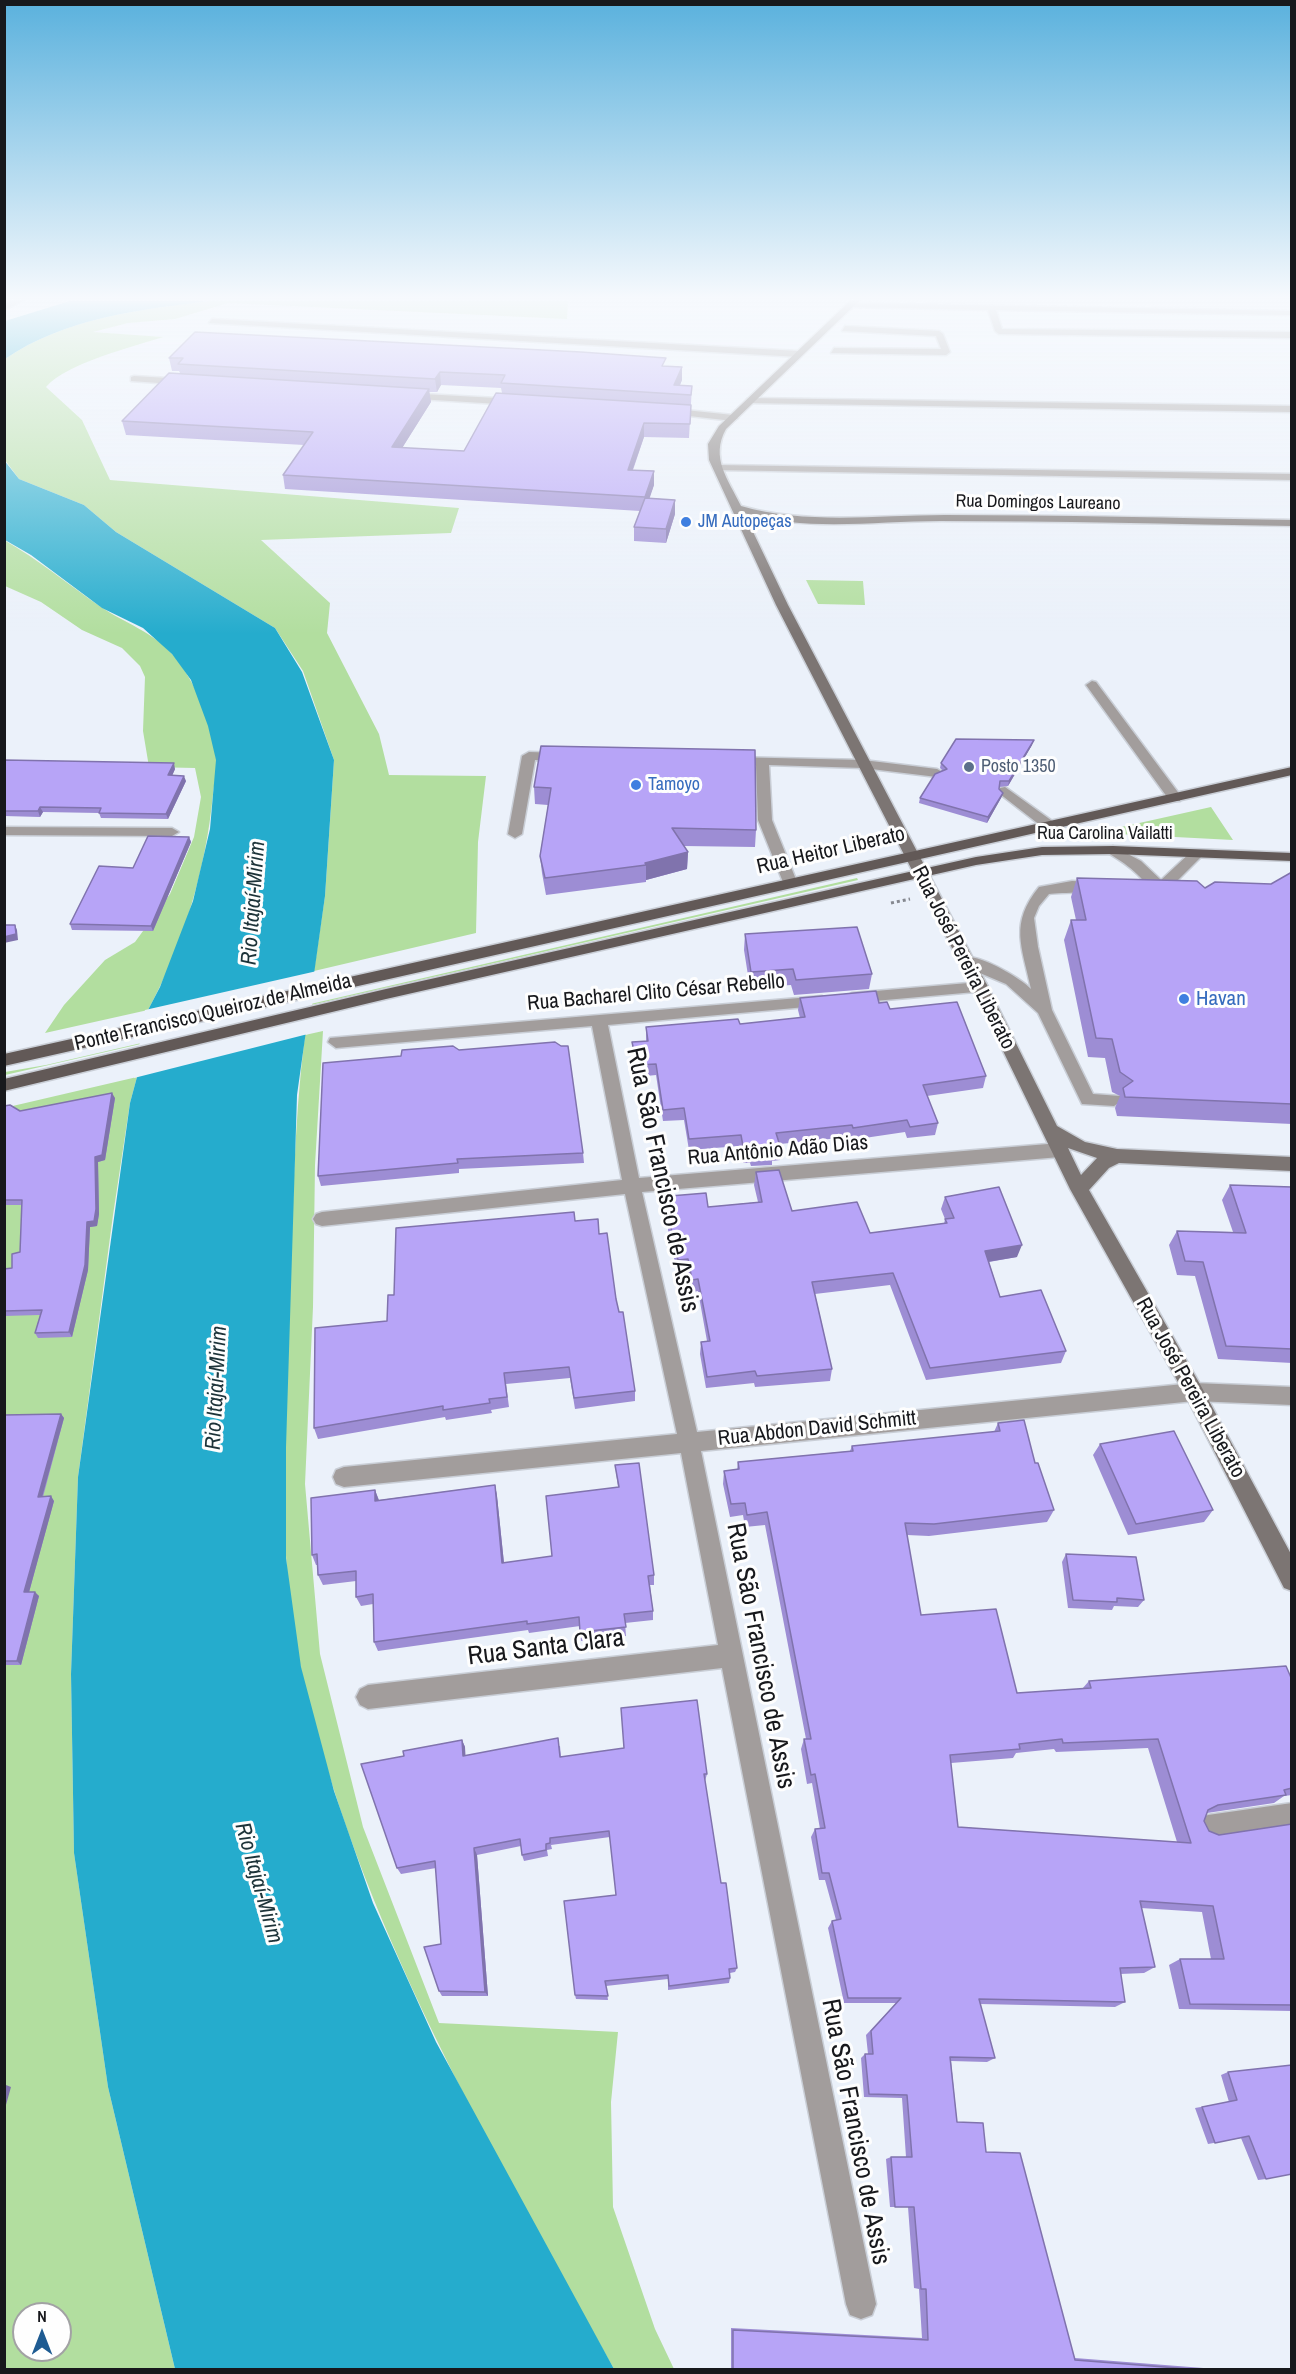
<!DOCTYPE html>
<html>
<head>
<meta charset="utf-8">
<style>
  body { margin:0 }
  #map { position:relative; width:1296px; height:2374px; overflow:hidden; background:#ebf1fa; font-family:"Archivo Narrow",sans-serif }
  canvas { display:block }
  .frame { position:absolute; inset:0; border:6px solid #17181c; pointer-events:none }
  .north { position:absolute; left:12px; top:2302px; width:60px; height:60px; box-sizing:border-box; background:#fefefe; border:2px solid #a2a2a4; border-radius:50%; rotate:0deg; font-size:16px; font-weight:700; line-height:24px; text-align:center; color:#17181c }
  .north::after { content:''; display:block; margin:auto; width:21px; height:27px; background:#1e5b92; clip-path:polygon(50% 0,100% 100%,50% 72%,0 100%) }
</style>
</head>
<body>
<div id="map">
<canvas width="1296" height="2374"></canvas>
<div class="frame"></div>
<div class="north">N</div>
</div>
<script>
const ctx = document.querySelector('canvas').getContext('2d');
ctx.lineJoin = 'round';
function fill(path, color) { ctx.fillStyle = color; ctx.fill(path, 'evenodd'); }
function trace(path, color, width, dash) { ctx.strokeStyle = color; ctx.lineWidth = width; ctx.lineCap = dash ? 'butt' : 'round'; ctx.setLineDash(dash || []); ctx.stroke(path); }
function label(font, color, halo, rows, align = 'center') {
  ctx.font = font + ' "Archivo Narrow",sans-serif'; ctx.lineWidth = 6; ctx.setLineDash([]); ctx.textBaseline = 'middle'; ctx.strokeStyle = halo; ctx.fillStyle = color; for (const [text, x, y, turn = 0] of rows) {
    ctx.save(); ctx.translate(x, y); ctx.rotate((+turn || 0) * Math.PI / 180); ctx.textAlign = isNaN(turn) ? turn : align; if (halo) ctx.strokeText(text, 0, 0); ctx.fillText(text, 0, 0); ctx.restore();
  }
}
fill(new Path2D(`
  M209,301h359l-1,18 -339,-16 -53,16 -47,4 -35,9 70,5c-31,10 -96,26 -117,50l36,33 28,60 349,28 -8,25 -190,7 69,63 -3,30 52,101 10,41 97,1 -8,66 -2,91 -162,38 11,-75 9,-136 -31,-89 -28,-43 -159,-96 -32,-27 -65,-26 -14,-19v-101c60,-41 133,-49 204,-58z
  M4,540c35,20 65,45 97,67 25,17 51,24 72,48 23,26 38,68 43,103 2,11 -2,25 -3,36 -7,74 -29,150 -65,216l-103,23 19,-28 41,-45 30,-18 35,-48 24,-57 7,-40 -6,-29 -46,-1 -6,-36 2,-54 -5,-11 -18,-18 -40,-18 -41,-28 -36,-16z
  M806,580l57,1 2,24 -47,-1z
  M1211,807l22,33 -135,-7 1,-1z
  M857,878l1,2 -853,195v-3l41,-7z
  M323,1031l-8,134 -2,142 -8,177 15,170 43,173 76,196 179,9 -7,70 2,105 42,122 19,40h-60c-124,-223 -257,-447 -313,-700 -25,-115 -16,-236 -12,-352 4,-94 4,-189 16,-282z
  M137,1077l-7,26 -17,112 -35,262 -7,197 3,179 34,234 67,282h-170l-1,-1261zM24,2314h36v36h-36z`), '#b2de9f');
fill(new Path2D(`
  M70,301h139c-71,9 -144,17 -204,58v-38z
  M4,460l15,19 65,26 32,27 159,96 27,44 32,88 -9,136 -28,199 -11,352v111l15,109 33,124 39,112 63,139 178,327h-439l-67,-282 -34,-234 -3,-179 7,-197 52,-374 7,-26 11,-67 12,-23 33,-86 17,-72 6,-69 -8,-34 -17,-46 -19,-26 -29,-26 -41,-20 -71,-53 -26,-15z`), '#25accd');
fill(new Path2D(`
  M317,971l-9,63 -174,44 11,-68z`), '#ebf1fa');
const lane = new Path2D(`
  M845,326l94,5 4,3 7,18 -4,3 -115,-2 3,-5 107,1 -5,-13 -94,-5z
  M134,376l52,3 4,3 -4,3 -55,-4v-4z
  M405,393l110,6 5,3 -5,3 -113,-7v-4z
  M666,408l67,7 5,3 -5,3 -70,-8v-4z
  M1092,681l4,1 84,113v6h-10l-84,-116z
  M529,752l34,1 7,4 -7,4 -28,-1 -13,74 -7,4 -7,-4 14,-78z
  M731,757l132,3 74,9 7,4 -7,4 -74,-9 -94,-3 3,55 25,62 -7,5 -7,-5 -25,-62 -2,-55 -30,-1v-6z
  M1005,787l50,36v6h-10l-45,-35v-6z
  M1113,846l28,15 20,19 31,-29h10l2,3 -36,36 3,9 -7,5 -5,-2c-15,-24 -26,-34 -51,-49l-2,-3z
  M1072,881l26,1 7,5c-5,7 -44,5 -56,7l-10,12 -5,12 4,29 14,63 41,84 27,2 3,4 -9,6 -32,-2 -44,-91 -32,-29 -45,-19 -3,-4 3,-4c17,-4 58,20 70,32 -9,-43 -22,-65 8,-102z`);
const street = new Path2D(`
  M11,301h12l-19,9v-5z
  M848,303l444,8v4l-296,-5 6,19 290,3v6l-293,-4 -4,-3 -7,-21 -137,-3z
  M212,319l587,32 4,3 -4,3 -590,-34z
  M750,398l542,8v6l-545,-9v-4z
  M718,465l574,9v6l-578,-10v-4z
  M4,827l168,1 7,4 -7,4 -168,-1z
  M980,982l6,1 2,4 -2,4 -134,12 -8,-5 8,-5z
  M822,996l8,5 -2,4 -220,20 31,153 421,-35 6,2 3,5 -3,5 -6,2 -418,35 55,240 497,-49 98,4v18l-98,-4 -493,50 175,853 -4,11 -11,4 -11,-4 -4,-11 -124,-636 -354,41 -8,-4 -4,-8 4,-8 8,-4 350,-40 -37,-192 -337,34 -8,-3 -3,-7 3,-7 8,-3 333,-33 -52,-240 -303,32 -6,-2 -3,-5 3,-5 6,-2 300,-32 -30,-154 -256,22 -8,-6 2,-4z
  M1292,1803v25l-84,13 -9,-4 -4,-9 4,-9 9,-4z`);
const secondary = new Path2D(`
  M850,301h9l-133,128c-16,29 2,50 15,77 66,19 136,9 204,9 115,0 231,3 347,5v6c-118,-2 -235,-5 -352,-5 -65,0 -133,11 -196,-8l44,92 200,382 69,139 28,16 32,7 175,8v14l-173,-8 -10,5 -20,22 112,196 91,170v35l-8,-3 -97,-190 -117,-209 -98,-202 -196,-382 -67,-145 -1,-16 11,-18zM1068,1148l29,10 -16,17z`);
const primary = new Path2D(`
  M1292,767v8l-1288,291v-12z
  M1113,846l179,7v8l-179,-7 -71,1 -66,10 -590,134 -382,92v-12l382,-90 590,-132 66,-10z`);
trace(lane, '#c9ced6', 3);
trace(street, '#c9ced6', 3);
trace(secondary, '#c9ced6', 3);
trace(primary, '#c9ced6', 3);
trace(new Path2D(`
  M851,850l5,-9 24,-4
  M891,903l19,-4`), '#85888f', 3, [3, 3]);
fill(lane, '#a29d9c');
fill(street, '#a29d9c');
fill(secondary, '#7c7573');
fill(primary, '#625957');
fill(new Path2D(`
  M169,358l497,8 16,1v13l-2,5 12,1 -3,52 -45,-1 -11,33 21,15 -5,13 26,2v14l-9,29 -32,-2v-14l6,-16 -355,-22 -2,-14 21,-30 -178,-10 -4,-14 58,-48 -1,-2h-7zM441,385l60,3 1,5 -38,58 -62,-3 29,-46 -2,-10h8z
  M1032,745l-24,41 -9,1v2l4,4 -2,5 -14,25 -68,-20 1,-5 22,-28 -2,-2 1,-5z
  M541,746l215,84 -1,17 -71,-1 4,6 -1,17 -41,11v2l-100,13 -4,-22 -2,-17 8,-51 -13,-1 -1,-17z
  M4,760l171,9 -3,6 14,6 -18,38 -67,-1 -2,-5 -56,-1 -3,5 -36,-1z
  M189,837l2,5 -38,89 -81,-1 -2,-6 63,-56z
  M1292,872v252l-175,-8 -2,-8 5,-12 -8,-4 -7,-34 -17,-1 -24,-117 7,-20h5l-5,-23 6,-19 128,10 66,-4z
  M745,934l127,40 -3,15 -75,6 -3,-10 -41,3 -6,-38z
  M800,998l79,5 107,73 -3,12 -56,8 11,27 -3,12 -28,3 -2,-6 -54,8 -2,-3 -69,7 1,5 -1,11 -8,1v4l-21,1 -1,-3h-7l-3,-17 -51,4 -5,-30 -21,1 -7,-46 -19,2 -5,-23v-12l14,-1v-14l94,-3 60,-6 -2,-8z
  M323,1063l260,90 1,10 -125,6v4l-138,13 -3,-10z
  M115,1098l-10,62 -7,2 1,52 -2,12 -7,1 -2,43 -16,67 -34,1 -3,-5 5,-18 -36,1v-47l8,-1 8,-16 2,-47h-18v-99l16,5z
  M756,1172l36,39 78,22 74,-9 1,-5 -4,-10 4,-12 72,60 -28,5 11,35 66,54 -5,12 -135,17 -36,-95 -75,9 17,75 -2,12 -75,6 -1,-4 -48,5 -6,-34 1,-12 6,-1 -9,-50 -6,1 -4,-21 -11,1 -9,-42 1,-12 2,-1 -2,-8 1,-13 38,11 50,-5 -4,-17z
  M1230,1185l62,2v176l-74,-4 -23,-83 -18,-1 -8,-30 8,-14 56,1 -11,-32z
  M575,1221l24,13 17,65 19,92v10l-60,8 -5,-31 -64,6 3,23 -18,3 1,3 -46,7 -1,-3 -127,22 -4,-11 73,-107 7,-26z
  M61,1414l3,4 -21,79 11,4 -25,91 10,4 -18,69h-17v-250z
  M998,1423l37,40 19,47 -7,12 -118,14 -22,-1 14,80 96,78 65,-4 7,-8 203,-1v115l-8,1 -10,7 -67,10 -3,8 5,10 10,4 73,-11v187l-113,-2 -10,-44 11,-6h31l-9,-47 -61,-4 14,59 -11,6 -24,1 5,28 -10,5 -135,-3 15,54 -8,4 -36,-1 6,61 29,30 89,206 154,12h-498v-42l191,10 -3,-49 -5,-1 -6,-81h-18l-4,-48 5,-2h15l-4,-59 -38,-1 -3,-39 4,-4h3l-2,-19 30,-32h-52l-16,-75 4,-7 4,-1 -11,-40h-6l-8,-43 4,-8h5l-8,-46 -5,1 -6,-35 3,-10h2l-41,-214 -20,2 -2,-12 -13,2 -7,-33 1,-13 13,-1 1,-8 112,-11 2,-5 142,-14zM1148,1748l29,94 -219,-15 -7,-64 62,-5 3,-5 38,-4 2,3z
  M1100,1444l113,66 -9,12 -76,13 -35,-80z
  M615,1465l39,110v10h-4l3,26v9l-28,3 1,13 -45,5 -1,-15 -51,7 -1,-3 -150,21 -4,-9 -1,-38 -12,2 -5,-9v-16l-33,4 -5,-10v-10h-2l-4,-10 63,-65 4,10 116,-15 2,11 7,67 48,-7 66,-69z
  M1066,1554l78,46 -6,7 -24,-1 -2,4 -44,-2 -6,-46z
  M462,1740l3,7v9l95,-10 1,11 146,17 -2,7 16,102 16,85 -2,4 -5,1v5l-1,5 -61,7v-11l-62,7 2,14 -32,-1 -1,-4 41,-100 -6,-58 -59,8 1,4 -5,1 1,6 -24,5 -2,-6 -1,-9 -44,9 11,141h-46l-3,-5 2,-47 -5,-76 -35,6 -4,-6 7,-112z
  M1228,2072l38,107 -8,1 -17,-42 -33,6 -13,-36 34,-6 -8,-27z`), '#9d8dd4');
fill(new Path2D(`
  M682,367v13l-6,14 -2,-9z
  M440,372l1,13 -4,7 -2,-13z
  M429,389l2,13 -37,59 -2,-14z
  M644,423v14l-16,46v-13z
  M654,471v14l-9,27v-15z
  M675,500v14l-9,29v-14z
  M1034,740l-2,5 -24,41 1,-5z
  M174,763l1,6 -5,12 -2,-6z
  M184,776l2,5 -18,38 -2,-5z
  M1003,793l-2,5 -14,25 1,-6z
  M40,807l3,5 -3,5 -2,-6z
  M189,837l2,5 -38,89 -2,-5z
  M688,852l-1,17 -41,11v-15l-1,-2z
  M15,925l2,5 1,10 -14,3v-6z
  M112,1093l3,5 -10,62 -7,2 1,52 -2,12 -7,1 -2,43 -16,67 -3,-5 18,-110 8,-65z
  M1022,1245l-5,12 -36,6 4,-12z
  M61,1414l3,4 -23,83 -3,-4z
  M495,1485l2,11 8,77 -3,-10z
  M375,1490l4,11h-4z
  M51,1496l3,5 -26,95 -4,-4z
  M35,1592l4,4 -18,69 -4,-4z
  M462,1740l3,7 1,17 -3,-8z
  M474,1848l3,7 11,141 -3,-4z
  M6,2085l5,2 -7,25v-21z`), '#8073ad');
const building = new Path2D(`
  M195,332l386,20 85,6 -4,8 20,1 -8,18 18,1 -1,9 -190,-12 4,-8 -65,-3 -5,7 -257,-15 5,-6h-14z
  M169,373l260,16 -37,58 72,4 32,-58 195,12 -1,19 -46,-1 -16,47 26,1 -9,26 -362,-22 30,-43 -191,-11z
  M645,498l30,2 -9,29 -32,-2z
  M956,739l78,1 -25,41h-9l-1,8 4,4 -15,24 -68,-19 15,-24 12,-5 -6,-6z
  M541,746l214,4 1,80 -84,-2 16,24 -43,11 1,2 -101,13 -5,-22 11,-68 -17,-1z
  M4,760l170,3 -6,12 16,1 -18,38 -67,-1 2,-5 -61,-1 -2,4h-34z
  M148,836l41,1 -38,89 -81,-2 29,-58 34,2z
  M1292,872v232l-167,-7 -2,-9 10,-7 -13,-9 -8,-33 -16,-1 -25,-118h15l-9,-42 120,3 8,7 10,-6 56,2z
  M4,925h11l1,9 -12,3z
  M857,927l15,47 -76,6 -3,-11 -42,3 -6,-38z
  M876,991l3,12 8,-1 3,7 67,-7 29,74 -63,9 15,38 -28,4 -3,-7 -54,8 -1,-3 -76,8 5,16h-9l1,4 -21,2 -1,-4 -7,1 -3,-17 -52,4 -5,-31 -21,2 -7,-46 -19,1 -5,-23 16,-1 -2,-14 92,-8 2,5 65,-7 -5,-19z
  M555,1042l6,4h7l15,107 -126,6 1,4 -140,13 5,-113 78,-7 1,-6 51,-4 6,4z
  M112,1093l-10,62 -7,2 1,52 -2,12 -7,1 -2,43 -16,67 -34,1 7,-23 -38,1v-42l8,-1v-14l8,-2 2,-52h-18v-94l6,-1 10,6z
  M779,1170l13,41 65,-9 13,31 77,-10 -2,-4 9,-1 -9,-21 54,-10 23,58 -37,6 15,46 41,-7 25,61 -136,17 -37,-95 -81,9 20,87 -75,7 -2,-5 -48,6 -6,-35 9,-1 -12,-62 -6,1 -4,-21 -10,1 -9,-42 4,-1 -3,-21 36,-3 2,14 54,-5 -6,-30z
  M1230,1185l62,2v162l-66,-3 -23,-84 -18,-1 -8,-30 69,2z
  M574,1212l1,9 23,-2 1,15 8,-1 9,66 3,13h4l12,79 -61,7 -5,-31 -65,6 3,24 -18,2 1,4 -47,7v-4l-129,22 1,-100 72,-7 1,-26h6l2,-67z
  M61,1414l-23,83 13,-1 -27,96h11l-18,69h-13v-246z
  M1024,1420l11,43h3l16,47 -120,14 -29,-1 16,92 75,-6 21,84 74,-5 -2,-7 197,-15 6,14v108l-8,2 2,5 -68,10 -10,5 -4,11 5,10 10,4 73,-11v181l-102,-1 -10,-45h44l-11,-53 -73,-5 15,66 -35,1 5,34 -146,-3 16,59 -45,-1 7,65 26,1 3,29 34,1 55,207 127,10h-469v-40l195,10 -2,-51h-5l-7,-82h-19l-4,-50h21l-5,-62 -38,-1 -4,-40h8l-2,-23 30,-33h-53l-16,-77 9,-2 -12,-46h-7l-7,-44 10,-1 -10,-54 -4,1 -7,-36h7l-44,-227 -20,3 -2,-12 -14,1 -7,-33 15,-2 -1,-7 115,-11 -1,-5 148,-15 -2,-8zM1062,1739l1,4 95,-4 33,104 -233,-16 -8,-72 70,-6 -1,-5z
  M1174,1431l39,79 -77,14 -36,-80z
  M639,1463l15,112 -6,1 5,35 -29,3 2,13 -46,5 -1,-15 -52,7v-3l-153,21 -1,-48 -17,3v-26l-38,4 -1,-21 -5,1 -1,-57 64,-8v11l120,-16 7,78 50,-7 -6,-60 73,-9 -4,-22z
  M1066,1554l70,3 8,43 -27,-2v4l-44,-2z
  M697,1700l10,74h-3l17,109h5l11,85 -8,1 1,9 -61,8 -1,-11 -63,6 3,15 -33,-1 -11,-94 52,-6 -7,-64 -59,7v5l-4,1v6l-24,5 -2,-16 -46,9 11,144 -46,-1 -15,-44 17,-3 -6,-83 -38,7 -36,-104 43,-8 -1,-5 59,-11 1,16 95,-18 2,19 64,-9 -3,-40z
  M1292,2065v109l-26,5 -17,-43 -34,7 -13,-36 35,-7 -9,-28z`);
fill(building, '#b7a4f7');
trace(building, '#8073ad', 1.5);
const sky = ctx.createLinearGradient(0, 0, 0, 634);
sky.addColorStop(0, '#5ab1dd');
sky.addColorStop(0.47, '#f6f9fd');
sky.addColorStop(1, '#f6f9fd00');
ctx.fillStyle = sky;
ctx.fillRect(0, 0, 1296, 634);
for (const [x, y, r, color] of [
  [686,522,6,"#3f7fe0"],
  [969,767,6,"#5c6f8a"],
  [636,785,6,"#3f7fe0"],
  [1184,999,6,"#3f7fe0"]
]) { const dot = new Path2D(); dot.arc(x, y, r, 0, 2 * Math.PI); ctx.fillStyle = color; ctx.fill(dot); trace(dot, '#fefefe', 2); }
label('18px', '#17181c', '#fefefe', [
  ["Rua Domingos Laureano",1038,503,1],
  ["Rua Carolina Vailatti",1105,834]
]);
label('18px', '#366cbe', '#fefefe', [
  ["JM Autopeças",698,522],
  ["Tamoyo",648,785]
], 'left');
label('18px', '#4e5e75', '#fefefe', [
  ["Posto 1350",981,767]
], 'left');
label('21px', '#17181c', '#fefefe', [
  ["Rua Heitor Liberato",831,851,-13],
  ["Rua José Pereira Liberato",963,958,63],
  ["Rua Bacharel Clito César Rebello",656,993,-5],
  ["Ponte Francisco Queiroz de Almeida",213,1013,-13],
  ["Rua Antônio Adão Dias",778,1151,-5],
  ["Rua José Pereira Liberato",1190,1388,61],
  ["Rua Abdon David Schmitt",817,1429,-6]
]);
label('21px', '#366cbe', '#fefefe', [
  ["Havan",1196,999]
], 'left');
label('italic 22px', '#1d3339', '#fefefe', [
  ["Rio Itajaí-Mirim",254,903,-86],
  ["Rio Itajaí-Mirim",217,1388,-87],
  ["Rio Itajaí-Mirim",258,1883,74]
]);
label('26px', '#17181c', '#fefefe', [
  ["Rua São Francisco de Assis",662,1180,78],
  ["Rua Santa Clara",546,1648,-7],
  ["Rua São Francisco de Assis",760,1656,79],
  ["Rua São Francisco de Assis",855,2132,79]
]);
</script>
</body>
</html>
